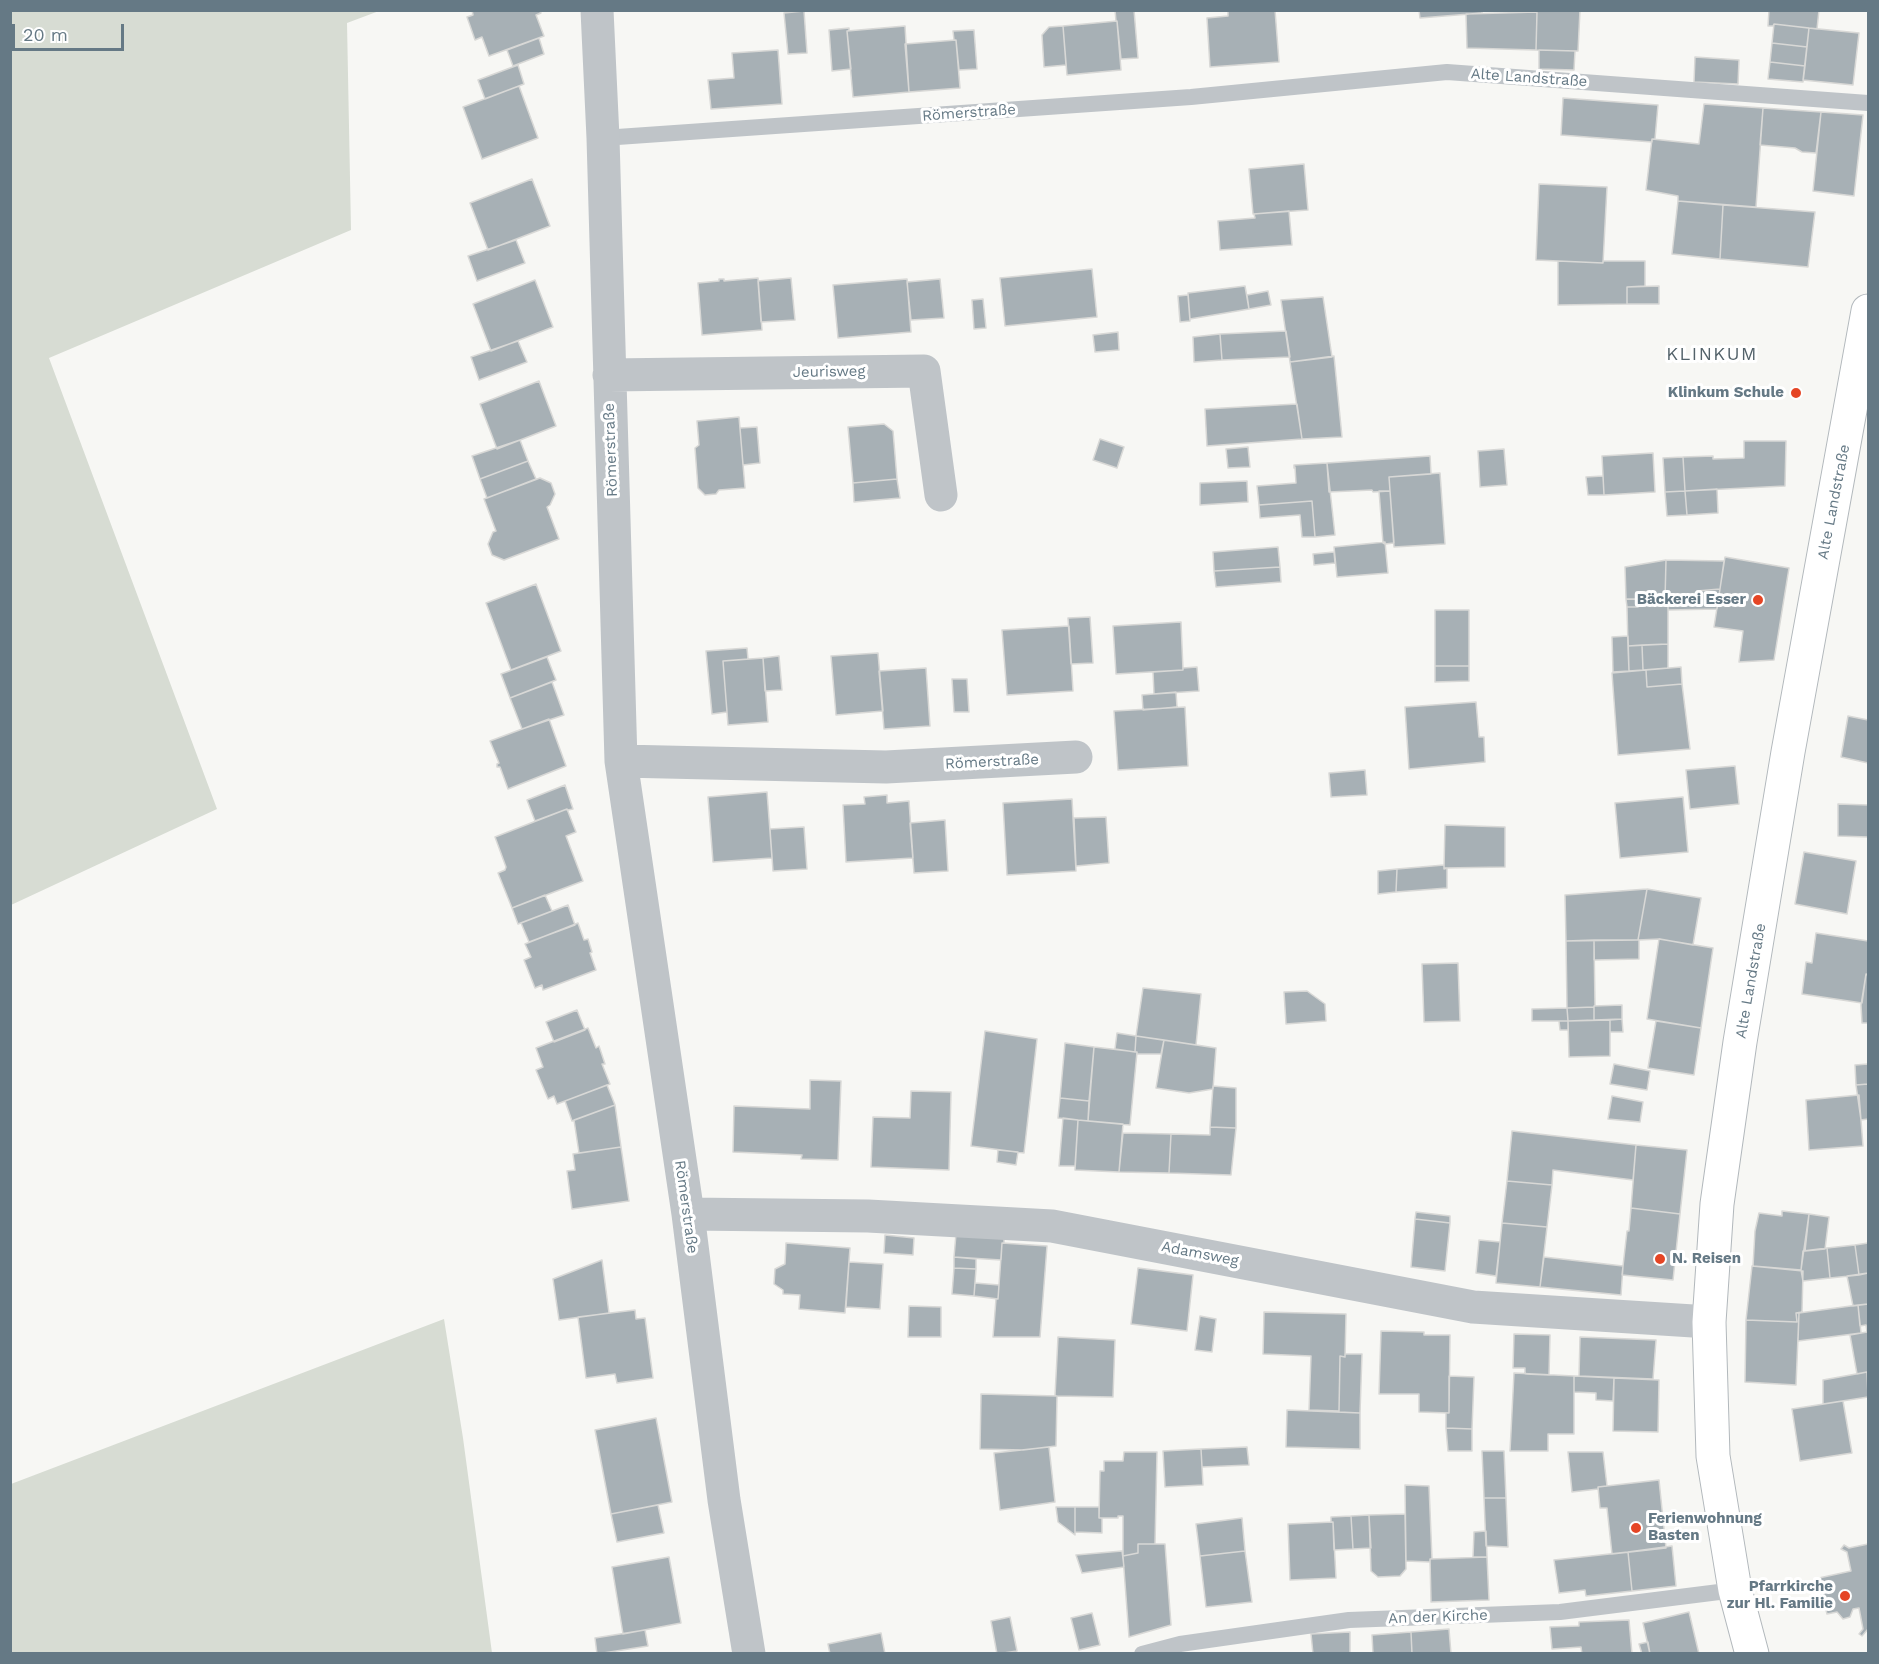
<!DOCTYPE html>
<html>
<head>
<meta charset="utf-8">
<style>
  body { margin:0 }
  #map { position:relative; width:1879px; height:1664px; overflow:hidden; background:#f7f7f4; font-family:"Work Sans",sans-serif }
  canvas { display:block }
  .frame { position:absolute; inset:0; border:12px solid #657985; pointer-events:none }
  .scale { position:absolute; left:12px; top:24px; width:112px; height:27px; box-sizing:border-box; border:3px solid #657985; border-top:0; padding-left:8px; font-size:18px; line-height:21px; white-space:nowrap; color:#657985; -webkit-text-stroke:4px #fff; paint-order:stroke }
</style>
</head>
<body>
<div id="map">
<canvas width="1879" height="1664"></canvas>
<div class="frame"></div>
<div class="scale">20 m</div>
</div>
<script>
const ctx = document.querySelector('canvas').getContext('2d');
ctx.lineJoin = 'round';
function fill(path, color) { ctx.fillStyle = color; ctx.fill(path, 'evenodd'); }
function trace(path, color, width, dash) { ctx.strokeStyle = color; ctx.lineWidth = width; ctx.lineCap = dash ? 'butt' : 'round'; ctx.setLineDash(dash || []); ctx.stroke(path); }
function label(font, color, halo, rows, align = 'center') {
  ctx.font = font + ' "Work Sans",sans-serif'; ctx.lineWidth = 6; ctx.setLineDash([]); ctx.textBaseline = 'middle'; ctx.strokeStyle = halo; ctx.fillStyle = color; for (const [text, x, y, turn = 0] of rows) {
    ctx.save(); ctx.translate(x, y); ctx.rotate((+turn || 0) * Math.PI / 180); ctx.textAlign = isNaN(turn) ? turn : align; if (halo) ctx.strokeText(text, 0, 0); ctx.fillText(text, 0, 0); ctx.restore();
  }
}
fill(new Path2D(`
  M10,11h369l-32,12 4,207 -302,128 168,451 -206,96z
  M444,1319l19,119 29,215h-481v-169z`), '#d7dcd3');
const building = new Path2D(`
  M472,10h67l2,3 -5,2 8,21 -55,20 -7,-19 -7,3 -8,-23 6,-2z
  M1115,10h19l4,48 -17,1 -4,-38h-1z
  M1228,10h47l4,52 -69,5 -3,-49 21,-2z
  M1419,10h62l1,3 -62,5z
  M1533,10h47l-2,41 -42,-1 1,-38z
  M1769,10h50l-2,19 -43,-5 -1,2h-5z
  M804,11l3,42 -19,1 -4,-41z
  M1537,12l-1,38 -69,-2 -1,-34z
  M1117,21l4,49 -54,5 -4,-49z
  M1774,24l35,4 -2,19 -35,-4z
  M905,26l4,66 -56,5 -6,-66z
  M1063,26l3,39 -22,2 -2,-32 7,-8z
  M849,28v3h-2l4,38 -19,2 -3,-41z
  M1809,28l50,5 -6,52 -50,-5z
  M974,30l3,39 -18,1 -3,-30h-2l-1,-9z
  M539,38l5,16 -31,12 -6,-16z
  M956,40l4,48 -51,4 -4,-48z
  M1772,43l35,4 -2,19 -35,-4z
  M778,50l4,54 -71,5 -3,-29 26,-2 -2,-25z
  M1539,50l36,1 -1,19 -35,-1z
  M1695,57l44,3 -1,24 -44,-2z
  M1770,62l35,4 -2,16 -35,-3z
  M518,65l6,19 -39,15 -7,-19z
  M519,86l19,52 -56,21 -19,-52z
  M1563,98l95,7 -3,34h-3v3l-91,-7z
  M1704,104l59,4 -7,99 -78,-6v-5l-32,-6 6,-51 47,5z
  M1763,108l58,4 -5,41 -14,-1 -7,-4 -35,-3z
  M1821,112l42,3 -9,81 -41,-5z
  M1304,164l4,46 -55,4 -4,-45z
  M532,179l18,47 -62,24 -18,-47z
  M1539,184l68,3 -4,76 -67,-3z
  M1678,201l45,4 -3,54 -48,-5z
  M1723,205l92,7 -7,55 -88,-8z
  M1289,211l3,34 -72,5 -2,-29 37,-3 -1,-4z
  M516,240l9,23 -48,18 -9,-25z
  M1558,261l45,2v-2h42v25l-18,1v17l-69,1z
  M1092,269l5,48 -92,9 -5,-48z
  M758,278l4,52 -60,5 -4,-52 21,-2v-2h5v2z
  M791,278l4,42 -34,2 -3,-41z
  M907,279l4,53 -73,6 -5,-53z
  M940,279l4,39 -33,2 -4,-38z
  M535,280l18,47 -62,24 -18,-47z
  M1245,286l4,23 -59,10 -2,-26z
  M1659,286v18h-32v-17z
  M1268,291l3,14 -22,4 -2,-14z
  M1188,295l2,26 -10,1 -2,-26z
  M1323,297l9,60 -42,5 -9,-62z
  M983,299l3,29 -12,1 -2,-29z
  M1286,331l4,26 -68,3 -2,-26z
  M1118,332l1,18 -24,2 -2,-17z
  M1220,334l2,26 -28,2 -1,-25z
  M518,341l9,21 -48,18 -8,-23z
  M1334,356l8,81 -40,2 -12,-77z
  M539,381l17,45 -59,23 -17,-45z
  M1297,404l5,35 -95,7 -2,-37z
  M739,417l6,71 -26,2 -3,4 -11,1 -7,-7 -3,-40 4,-3 -2,-24z
  M884,424l9,7 4,48 -44,4 -5,-56z
  M757,427l3,36 -17,2 -3,-37z
  M1100,439l24,8 -7,21 -24,-8z
  M520,440l8,21 -48,18 -8,-23z
  M1744,441h42l-1,45 -100,5 -2,-34 30,-1v3l31,-1z
  M1248,447l2,20 -22,1 -2,-19z
  M1504,449l3,36 -27,2 -2,-36z
  M1653,453l2,39 -51,3 -2,-39z
  M1430,456l1,18 -42,3 1,14 -17,1 -1,-2 -43,2 -2,-29z
  M1683,457l2,34 -20,1 -2,-34z
  M528,461l8,18 -49,19 -7,-19z
  M1327,463l8,72 -20,2 -3,-36 -53,4 -2,-19 39,-3 -1,-16 -1,1v-3z
  M1440,473l5,71 -51,3 -5,-70z
  M1603,476l1,19h-16l-2,-18z
  M540,478l11,5 4,11 -5,11 -3,2 12,32 -55,21 -12,-5 -4,-11 5,-12 3,-1 -12,-32z
  M897,479l3,19 -46,4 -1,-19z
  M1247,481l1,21 -48,3v-22z
  M1717,489l1,24 -31,2 -2,-24z
  M1379,491h11l4,52 -9,1 -2,-1z
  M1685,491l2,24 -20,1 -2,-24z
  M1312,501l3,36h-13l-2,-22 -40,3 -1,-13z
  M1385,542l3,31 -51,4 -3,-30z
  M1278,547l2,20 -66,4 -1,-19z
  M1334,552l1,11 -21,2 -1,-11z
  M1725,557l64,11 -15,92 -35,2 4,-31 -29,-4z
  M1666,560l-1,40 -39,-1 -1,-32z
  M1666,560l58,1 -4,28 -23,2v8l-32,1z
  M1280,567l1,15 -65,5 -2,-16z
  M536,584l25,67 -50,19 -25,-67z
  M1720,589l-3,20 -49,1v-10l29,-1v-8z
  M1626,599h11l1,8h-11z
  M1637,599l31,1v44l-40,2 -1,-39h11z
  M1435,610h34v56h-34z
  M1090,617l3,46 -22,1 -3,-46z
  M1181,622l2,48 -67,4 -3,-48z
  M1069,626l4,65 -66,4 -5,-65z
  M1628,636l1,35 -16,1 -1,-35z
  M1668,644v24l-25,2 -1,-25z
  M1642,645l1,25 -14,1 -1,-25z
  M747,648l1,11 -25,2 4,51 -15,2 -6,-63z
  M878,653l5,58 -47,4 -5,-59z
  M779,656l3,34 -17,1 -2,-33z
  M547,657l9,23 -46,18 -9,-24z
  M763,658l5,64 -40,3 -5,-64z
  M1435,666h34v15l-34,1z
  M1197,667l2,24 -45,3 -1,-22 30,-2v-2z
  M1681,667l1,17 -35,3 -1,-17z
  M926,668l4,58 -46,3 -5,-58z
  M1646,670l1,17 35,-3 8,65 -72,6 -6,-82z
  M952,679h15l2,33h-15z
  M552,682l12,33 -42,14 -12,-31z
  M1176,692l1,15 -34,3 -1,-15z
  M1476,702l3,35h5l1,25 -76,7 -4,-62z
  M1185,707l3,59 -70,4 -4,-59z
  M1848,716l20,4v43l-27,-6z
  M549,719l17,47 -58,23 -8,-22h-3v-3l2,-1 -9,-22z
  M1735,766l4,38 -49,5 -4,-39z
  M1365,770l2,25 -36,2 -2,-24z
  M565,785l8,24 -5,1 -1,-1 -32,12 -8,-21z
  M767,792l5,66 -59,4 -5,-65z
  M887,795v8l22,-2 4,57 -67,4 -3,-57 22,-1 -1,-7z
  M1683,797l5,55 -68,6 -5,-55z
  M1072,799l4,72 -69,4 -4,-72z
  M1838,804l30,1v32l-30,-1z
  M567,809l9,23 -10,4 17,45 -71,27 -14,-35 7,-3 1,-3 -11,-30z
  M1106,817l3,46 -33,3 -2,-48z
  M945,820l3,51 -34,2 -4,-50z
  M1445,825l60,2v40l-61,1z
  M804,827l3,42 -34,2 -3,-42z
  M1804,852l52,9 -9,53 -52,-10z
  M1444,865v4l3,-1v20l-51,4 1,-23z
  M1397,869l-1,23 -18,2v-23z
  M1647,889l-9,51 -72,1 -1,-46z
  M1647,889l54,9 -8,47 -33,-6 -22,1z
  M545,895l7,16 -34,13 -6,-16z
  M568,905l7,20 -46,17 -8,-19z
  M578,923l6,17 4,-1 4,13 -2,1 6,17 -53,20 -1,-5 -7,3 -11,-28 7,-3 -6,-13z
  M1816,933l52,8v34l-2,-1 -4,29 -60,-9 4,-32 6,1z
  M1659,939l54,9 -12,80 -54,-9z
  M1594,940h45v19l-45,1z
  M1594,940l1,65 -1,2 -27,1 -1,-67z
  M1458,963l2,58 -36,1 -2,-58z
  M1866,974l2,1v48h-6l-1,-18z
  M1143,988l58,6 -5,51 -60,-9z
  M1307,991l18,13 1,17 -40,3 -2,-32z
  M1622,1005v14l-28,1v-14z
  M1594,1007v13l-26,1 -1,-13z
  M1567,1008l1,13h-36v-12z
  M577,1010l8,20 -31,12 -8,-20z
  M1622,1019l1,13h-13v-12z
  M1610,1020v36l-41,1 -1,-36z
  M1559,1021h9v9h-8z
  M1656,1021l45,7 -7,47 -46,-7z
  M588,1028l8,20 3,-2 6,18h-3l8,20 -53,20 -3,-8 -6,3 -12,-29 7,-3 -7,-19z
  M985,1031l52,8 -13,114 -53,-7z
  M1117,1033l19,3 -1,16 -20,-3z
  M1136,1036l28,4 -3,14h-24v-2h-2z
  M1164,1040l52,8 -3,41 -24,4 -33,-5z
  M1065,1043l29,4 -5,54 -29,-3z
  M1094,1047l43,5 -7,73 -42,-4z
  M1614,1064l36,7 -3,19 -37,-6z
  M1868,1064v20l-12,1 -1,-20z
  M810,1080l31,1 -3,79 -37,-1 1,-4 -69,-3 1,-46 76,3z
  M1868,1084v35l-7,1 -5,-35z
  M607,1085l8,20 -43,16 -7,-20z
  M1213,1086l23,2v40l-26,-1z
  M911,1091l40,1 -2,78 -78,-3 2,-50 37,1z
  M1859,1095l4,51 -54,4 -3,-50z
  M1612,1096l31,6 -3,20 -32,-3z
  M1060,1098l29,3 -1,20 -30,-3z
  M615,1105l6,42 -42,6 -5,-33z
  M1063,1118l15,2 -3,46h-16z
  M1078,1120l45,4 -4,48 -44,-2z
  M1210,1127l26,1 -5,47 -62,-2 2,-39 39,1z
  M1512,1131l124,14 -3,35 -80,-10 -1,15 -45,-4z
  M1123,1133l48,1 -2,39 -50,-1z
  M1636,1145l51,5 -7,64 -49,-6z
  M621,1147l8,54 -57,8 -5,-38 8,-1 -2,-16z
  M998,1150l20,2 -2,13 -19,-3z
  M1507,1181l45,4 -5,42 -45,-4z
  M1631,1208l49,6 -7,66 -51,-5 5,-44h2z
  M1782,1211l27,3 -8,56 -48,-4 2,-35 4,-18 23,3z
  M1416,1212l34,4v7l-35,-4z
  M1809,1214l20,3 -4,32 -20,2z
  M1415,1219l35,4 -5,48 -34,-4z
  M1502,1223l45,4 -7,60 -44,-4z
  M956,1234l48,3v6h-2l-1,17 -47,-3z
  M885,1235l29,3 -1,17 -29,-2z
  M1479,1240l21,2 -4,34 -20,-3z
  M786,1243l64,5 -5,65 -46,-4 1,-14 -17,-1v-4l-9,-6 1,-15 10,-5z
  M1002,1243l45,3 -7,91h-47l3,-38h2z
  M1868,1243v30l-9,2 -4,-30z
  M1855,1245l4,30 -29,3 -3,-30z
  M1827,1248l3,30 -27,3 -2,-11 2,-19z
  M954,1257l22,2v10l-22,-1z
  M1544,1257l79,9 -2,29 -81,-8z
  M602,1260l7,53 -50,7 -6,-41z
  M849,1262l34,2 -3,45 -34,-2z
  M1752,1266l51,5 -1,41 -6,1 1,9 -51,-2z
  M954,1268l22,1 -2,27 -22,-2z
  M1138,1268l55,7 -6,56 -56,-7z
  M1868,1273v31l-15,2 -6,-30z
  M975,1283l24,2 -1,14 -24,-3z
  M1868,1304v77l-1,-9 -10,2 -7,-39 17,-3 -1,-7 -6,1 -2,-21z
  M1858,1305l3,28 -63,8 1,-28z
  M909,1306l32,1v30h-33z
  M635,1310l1,9 9,-1 8,60 -36,5 -2,-9 -29,4 -8,-61z
  M1264,1312l82,2 -1,43 -5,-1 -1,55 -30,-1 2,-54 -48,-2z
  M1796,1313h3l-3,72 -51,-3 1,-62 51,2z
  M1200,1316l16,3 -4,33 -17,-2z
  M1381,1331l43,1v3h26l-1,78 -30,-1v-18h-40z
  M1514,1334l36,1 -1,40 -24,-1v-6h-12z
  M1058,1337l57,3 -2,57 -58,-1z
  M1580,1337l76,3 -3,39 -74,-3z
  M1345,1354h17l-2,59 -21,-1 1,-56 5,1z
  M1867,1372l1,25 -45,7v-24z
  M1514,1373l60,3v58h-26v17h-38z
  M1449,1376l25,1 -2,52 -26,-1v-15h3z
  M1574,1376l40,2 -1,23 -17,-1v-7l-22,-1z
  M1614,1378l45,2 -1,52 -45,-1z
  M981,1394l76,2 -1,50 -33,4 -43,-1z
  M1843,1401l9,52 -52,8 -8,-52z
  M1287,1410l73,3v36l-74,-2z
  M656,1418l16,84 -61,12 -16,-84z
  M1446,1428l26,1v22h-24z
  M1049,1447l6,55 -55,8 -6,-57z
  M1247,1447l2,18 -47,2 -1,-18z
  M1201,1449l2,36 -38,2 -2,-36z
  M1482,1451h22l2,47h-22z
  M1124,1452h33l-2,92h-17v9l-15,3v-40h-5v2h-19l1,-47h4v-10h19z
  M1568,1452h35l4,34 -9,1v2l-26,3z
  M1659,1480l7,68 -54,6 -5,-46h-7l-2,-21z
  M1405,1485l24,1 3,73h-2v3l-24,-1z
  M1484,1498h22l2,49 -22,-1z
  M658,1505l6,28 -47,9 -6,-28z
  M1056,1507h19v28l-17,-13z
  M1075,1507h24v11h3v15l-27,-1z
  M1405,1514l1,55 -6,7 -22,1 -7,-6 -2,-56z
  M1369,1515l2,33 -18,1 -2,-33z
  M1351,1516l2,33 -19,1 -1,-28h-2v-5z
  M1242,1518l3,33 -45,5 -4,-32z
  M1333,1522l3,56 -46,2 -2,-56z
  M1486,1531l1,26h-14l1,-25z
  M1138,1544h27l6,81 -42,12 -6,-81 15,-3z
  M1868,1544v85l-6,7 -3,-2 4,-5 -4,-21 -6,1 -3,8 -7,2 -6,-7 -10,2 -2,-8h-2l-4,-19 2,-1 -2,-8 32,-7 -4,-19 -6,-3 3,-4 5,3z
  M1672,1546l4,40 -44,5 -4,-39z
  M1122,1551l2,16 -42,6 -6,-18z
  M1245,1551l7,51 -46,5 -6,-51z
  M1628,1552l4,39 -46,5 -1,-6 -26,3 -5,-33z
  M669,1557l12,66 -58,11 -11,-67z
  M1487,1557l2,43 -58,2 -1,-43z
  M1689,1612l10,42h-49l-7,-31z
  M1092,1613l8,32 -21,5 -8,-32z
  M1010,1617l7,34 -20,3 -6,-33z
  M1629,1620l3,34h-50l-1,-7 -29,2 -2,-22 29,-1v-4z
  M1449,1629l2,25h-39l-1,-22z
  M645,1630l3,16 -51,8 -2,-16z
  M1350,1632v22h-37l-2,-20z
  M1411,1632l1,22h-39l-1,-19z
  M881,1633l4,21h-55l-2,-10z
  M1648,1642l2,12h-8l-3,-10z`);
fill(building, '#a7b0b5');
trace(building, '#d8d8d6', 1.5);
const secondary = new Path2D(`
  M1752,1654l-17,-64 -22,-134 -4,-134 8,-118 23,-162 48,-290 80,-441`);
trace(secondary, '#b2b8bc', 35);
trace(new Path2D(`
  M603,138l588,-41 256,-25 421,31
  M1142,1654l38,-10 169,-24 211,-8 175,-22`), '#bfc4c8', 16);
trace(new Path2D(`
  M597,10l6,128 18,623 67,453 36,286 25,154
  M609,375l315,-4 17,124
  M621,761l265,6 190,-10
  M688,1214l180,2 184,10 421,81 236,15`), '#bfc4c8', 33);
trace(secondary, '#fff', 33);
for (const [x, y, r, color] of [
  [1796,393,6,"#e54525"],
  [1758,600,6,"#e54525"],
  [1660,1259,6,"#e54525"],
  [1636,1528,6,"#e54525"],
  [1845,1596,6,"#e54525"]
]) { const dot = new Path2D(); dot.arc(x, y, r, 0, 2 * Math.PI); ctx.fillStyle = color; ctx.fill(dot); trace(dot, '#fff', 2); }
label('15px', '#657985', '#fff', [
  ["Alte Landstraße",1529,78,4],
  ["Römerstraße",969,113,-4],
  ["Jeurisweg",829,372,-1],
  ["Römerstraße",611,450,-92],
  ["Alte Landstraße",1834,502,-79],
  ["Römerstraße",992,762,-3],
  ["Alte Landstraße",1751,981,-80],
  ["Römerstraße",686,1207,82],
  ["Adamsweg",1200,1254,11],
  ["An der Kirche",1438,1617,-2]
]);
label('bold 15px', '#657985', '#fff', [
  ["Klinkum Schule",1784,393],
  ["Bäckerei Esser",1746,600],
  ["N. Reisen",1672,1259,"left"],
  ["Ferienwohnung",1648,1519,"left"],
  ["Basten",1648,1536,"left"],
  ["Pfarrkirche",1833,1587],
  ["zur Hl. Familie",1833,1604]
], 'right');
ctx.letterSpacing = '1.5px';
label('18px', '#53626a', '#fff', [
  ["KLINKUM",1712,355]
]);
ctx.letterSpacing = '0px';
</script>
</body>
</html>
